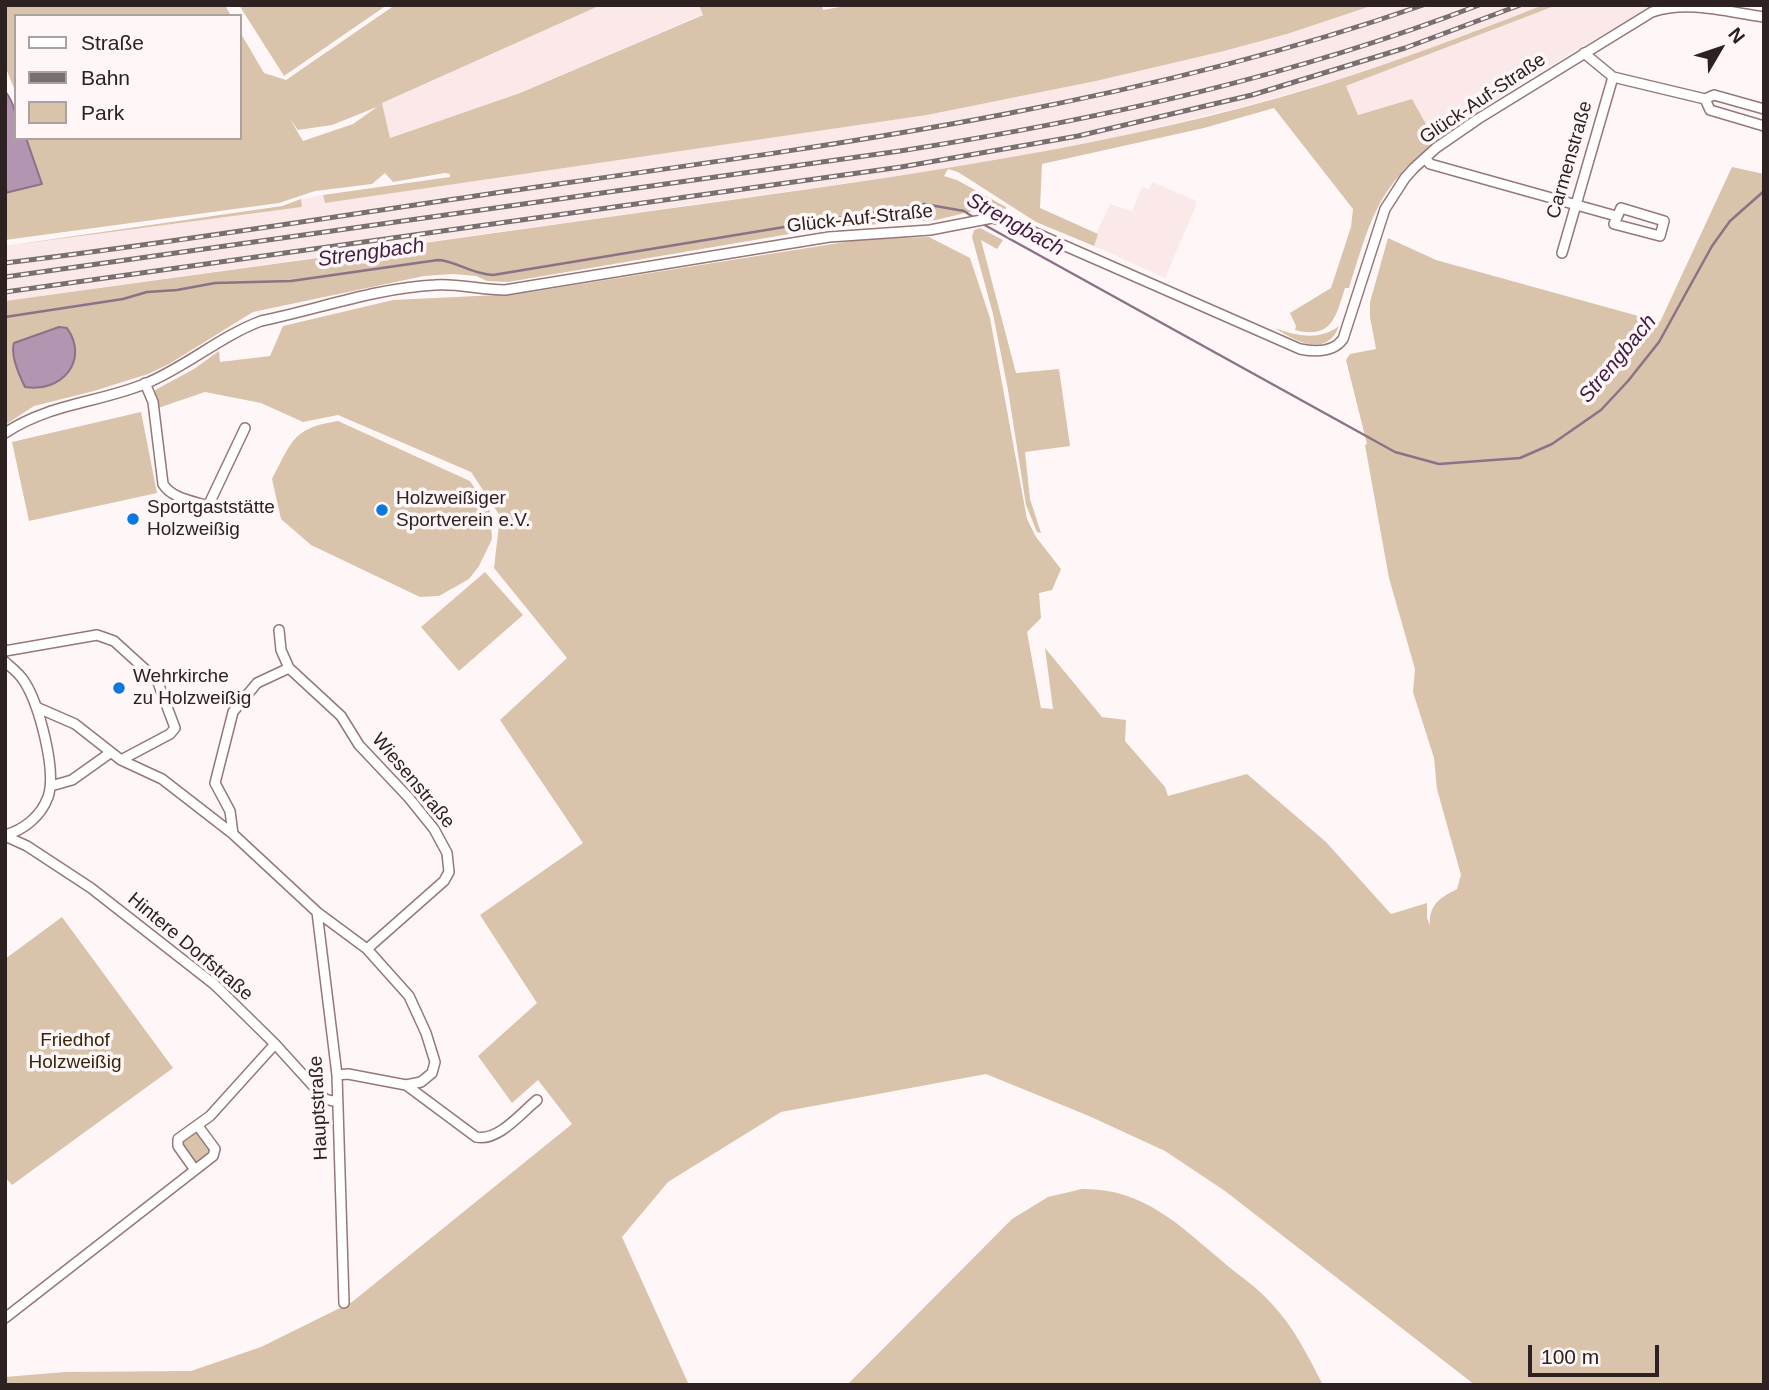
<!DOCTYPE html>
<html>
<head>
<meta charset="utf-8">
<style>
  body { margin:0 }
  #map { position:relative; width:1769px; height:1390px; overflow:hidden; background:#fff7f7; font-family:Helvetica,sans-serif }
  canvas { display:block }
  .frame { position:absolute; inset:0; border:7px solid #2d2121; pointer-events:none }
  .legend { position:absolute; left:14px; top:14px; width:228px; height:126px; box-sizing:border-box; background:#fff7f7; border:2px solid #aba1a1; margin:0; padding:9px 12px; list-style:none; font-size:21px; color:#2d2121 }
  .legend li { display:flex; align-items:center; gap:14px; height:35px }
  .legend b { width:35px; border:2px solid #aba1a1 }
  .north { position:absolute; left:1685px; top:14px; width:70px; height:70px; -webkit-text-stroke:5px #fff7f7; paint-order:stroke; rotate:51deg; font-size:19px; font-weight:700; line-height:28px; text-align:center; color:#2d2121 }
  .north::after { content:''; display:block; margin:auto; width:24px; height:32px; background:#2d2121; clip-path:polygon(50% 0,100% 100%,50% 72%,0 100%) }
  .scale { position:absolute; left:1528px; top:1345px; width:131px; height:32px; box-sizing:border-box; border:4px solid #2d2121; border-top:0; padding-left:9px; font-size:21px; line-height:24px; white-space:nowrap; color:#2d2121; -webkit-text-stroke:5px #fff7f7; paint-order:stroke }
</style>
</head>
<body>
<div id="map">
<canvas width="1769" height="1390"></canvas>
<div class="frame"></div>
<ul class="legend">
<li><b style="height:9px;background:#fff"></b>Straße</li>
<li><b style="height:9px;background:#796f6f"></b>Bahn</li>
<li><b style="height:19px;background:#d9c3ab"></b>Park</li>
</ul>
<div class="north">N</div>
<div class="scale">100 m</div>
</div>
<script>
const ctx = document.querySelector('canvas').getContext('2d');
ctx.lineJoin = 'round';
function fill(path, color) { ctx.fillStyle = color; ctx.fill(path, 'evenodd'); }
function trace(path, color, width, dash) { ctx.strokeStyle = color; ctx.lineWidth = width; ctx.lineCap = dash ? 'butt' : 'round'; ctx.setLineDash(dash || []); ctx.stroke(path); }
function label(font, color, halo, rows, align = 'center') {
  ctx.font = font + ' Helvetica,sans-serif'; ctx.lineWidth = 7; ctx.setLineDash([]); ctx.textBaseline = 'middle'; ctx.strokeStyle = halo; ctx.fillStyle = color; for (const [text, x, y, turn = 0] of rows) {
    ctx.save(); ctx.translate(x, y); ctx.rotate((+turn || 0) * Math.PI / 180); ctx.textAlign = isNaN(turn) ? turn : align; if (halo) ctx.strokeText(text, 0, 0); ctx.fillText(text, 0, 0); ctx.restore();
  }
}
fill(new Path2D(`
  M601,5h98l4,9 -183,79 -131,45 -7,-35z
  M1374,5h169l-103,41 -96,32 -98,28 -124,30 -174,33 -943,132v-55l297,-39 -1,-8 22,-4 2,8 602,-88 169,-34 128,-30 63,-17z
  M1557,5h96l-137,81 -80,56 -24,-43 -54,16 -12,-29z
  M1152,182l43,18 1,6 -31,72 -71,-32 2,-12 14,-30 22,7 10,-24 7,2z`), '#fbe9e9');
fill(new Path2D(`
  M5,5h220l6,11h-215v77l-11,-27z
  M239,5h148l-103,71z
  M395,5h206l-219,98 8,35 130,-45 183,-78 -4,-10h123l1,5 28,-5h523l-87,29 -63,17 -128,30 -169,34 -602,88 -2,-8 127,-18v-3l-5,-1 -52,9 -8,-9 -13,11 -57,7 -36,12 -274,37v-47l37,-9 -16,-46h214v-106l24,41 22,7zM377,107l-24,17 -50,17 -13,-22 8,11 34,-5z
  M1543,5h14l-211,81 12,29 54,-16 24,43c-60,46 -65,78 -87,146h-4c-9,28 -13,52 -50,42l1,-4 -6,-13 41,-25 20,-61 2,-18 -79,-101 -70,20 -162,36 -2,44 58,26 -4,12 -58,-24 -78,-50 -10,-3 -4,7 13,4 49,27v2l-20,-1 -50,12 -111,8 -317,54 -21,-1 -11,-5 -23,-2 -29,2 -171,36 -84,52 -21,10 -54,17 -60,15 -29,19v-124c206,-28 412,-57 618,-86 208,-29 417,-55 622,-108 102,-27 200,-63 298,-102z
  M1732,167l32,7v1211h-289l-250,-194 -60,-40 -76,-35 -103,-42 -205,38 -113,70 -46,55 67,148h-684v-8l60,-5 126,-1 70,-24 91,-45 220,-178 -34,-44 -26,23 -34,-47 59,-53 -57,-88 103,-72 -83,-123 67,-62 -73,-90 6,-52 -29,-44 -133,-57 -35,7 -42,-19 -56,-11 -47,16 -3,-18 39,-21 25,-18 1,11 50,-6 13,-30 110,-26 125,-6 346,-55 65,-2 41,21 20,60 37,201 9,18 25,32 -9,21 -13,3 2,25 -14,14 14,76 12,1 -8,-61 57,69 24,3 -1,21 40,46 3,9 79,-22 79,68 65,72 36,-11v15l3,7c-1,-21 10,-27 27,-36l4,-14 -24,-86 -3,-31 -21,-66 2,-23 -26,-91 -24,-133 2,-1 -21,-84 4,-6 26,-5 -6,-32v-15l18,-64 48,22 224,62z
  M301,199l1,8 -297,39 277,-40z
  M980,228l23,12 -6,9 -16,-9 35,133 43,-4 11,77 -45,6 5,47 11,34 -4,-1 -11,-27 -18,-115 -15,-76 -21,-77 2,-7z
  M1339,326c-12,32 -43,16 -64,2 21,8 44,13 64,-2z
  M141,412l16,81 -128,28 -17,-79z
  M338,421l132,60 20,30 2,28 -13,27 -10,13 -30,17 -19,1 -109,-52 -30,-26 -9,-40c20,-37 20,-51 66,-58z
  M485,572l38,43 -64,56 -38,-44z
  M62,917l111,151 -161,117 -7,-8v-218z
  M197,1129l16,22 -18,14 -14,-22 1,-3z
  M1082,1189c61,-1 97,36 140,72 16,14 35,26 49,42 23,24 37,53 52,82h-476l165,-166 36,-22z`), '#d9c3ab');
const water = new Path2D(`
  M5,91c12,15 11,28 11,47h10l16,46 -37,9z
  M59,327l8,1c23,33 -6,65 -42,59 -6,-12 -15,-31 -11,-44z`);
fill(water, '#b395b1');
trace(water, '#8b7286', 2);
trace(new Path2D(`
  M981,223l414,229 44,12 81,-6 32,-14 49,-34 27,-29 31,-39 53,-96 18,-25 34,-30
  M5,317l118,-18 24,-7 30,-2 38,-7 76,-2 147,-21c19,1 32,14 55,15l431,-71 40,7 12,8`), '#8b7286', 2.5);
const street = new Path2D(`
  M1584,53l29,24 92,22 9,-4 50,14
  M1705,99l5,11 54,16
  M1425,158l5,6 186,52
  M1621,208l43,13 -4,15 -46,-12z
  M1562,253l51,-176
  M145,383l8,19 10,82c8,14 30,17 45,22l37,-78
  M5,433c45,-30 94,-30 142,-50 40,-17 74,-47 114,-62 58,-12 115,-33 174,-36 22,-2 46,5 70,5l324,-53 101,-7 62,-12 21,5 287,126c15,3 33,4 43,-10l42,-130 20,-31 9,-10 22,-20 42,-29 174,-107c36,-12 75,0 112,5
  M279,630l2,20 8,18
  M5,651l92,-16 17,6 43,39 18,48 -5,6 -49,26
  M5,662c7,6 14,11 19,19 15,23 33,90 24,116 -7,19 -24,33 -43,38
  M36,707l39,17 46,36 41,19 71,55 84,78 20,163 7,228
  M51,786l21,-6 38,-27
  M233,834l-3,-23 -15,-28 18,-71 24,-29 32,-15 52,48 18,29 50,53 25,31 13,24 2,19 -5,9 -77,68
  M5,836l22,10 64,42 124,97 60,59 50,55 12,3
  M317,912l50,37 42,47 17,37 9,29 -3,11 -11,9 -15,3
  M337,1075l11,-1 58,11 70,52c22,5 45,-24 61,-37
  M195,1170l-17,-24v-7l32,-23 65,-72
  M5,1318l208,-162 2,-7 -17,-23`);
trace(street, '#967776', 12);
trace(street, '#fff', 9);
const rail = new Path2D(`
  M5,263c185,-22 369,-53 553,-79 293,-41 585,-81 865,-179
  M5,277l895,-126c197,-31 392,-74 579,-146
  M5,292l896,-125 177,-31 174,-41 153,-47 115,-43`);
trace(rail, '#796f6f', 5);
trace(rail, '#fff7f7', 2.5, [8]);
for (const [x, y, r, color] of [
  [382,510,7,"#0b78df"],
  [133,519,7,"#0b78df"],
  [119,688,7,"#0b78df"]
]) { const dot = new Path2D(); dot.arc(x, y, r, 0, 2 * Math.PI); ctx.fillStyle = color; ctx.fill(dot); trace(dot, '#fff7f7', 2.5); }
label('19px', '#2d2121', '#fff7f7', [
  ["Glück-Auf-Straße",1483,99,-34],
  ["Carmenstraße",1570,160,-74],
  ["Glück-Auf-Straße",860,219,-6],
  ["Wiesenstraße",413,781,50],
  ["Hintere Dorfstraße",190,947,40],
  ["Hauptstraße",319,1108,-93]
]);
label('19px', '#2d2121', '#fff7f7', [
  ["Holzweißiger",396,499],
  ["Sportverein e.V.",396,521],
  ["Sportgaststätte",147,508],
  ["Holzweißig",147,530],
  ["Wehrkirche",133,677],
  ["zu Holzweißig",133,699]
], 'left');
label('19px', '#3a250b', '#fff7f7', [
  ["Friedhof",75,1041],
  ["Holzweißig",75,1063]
]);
label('italic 21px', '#431b41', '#fff7f7', [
  ["Strengbach",1015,225,29],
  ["Strengbach",371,253,-8],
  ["Strengbach",1618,359,-50]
]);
</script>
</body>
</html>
